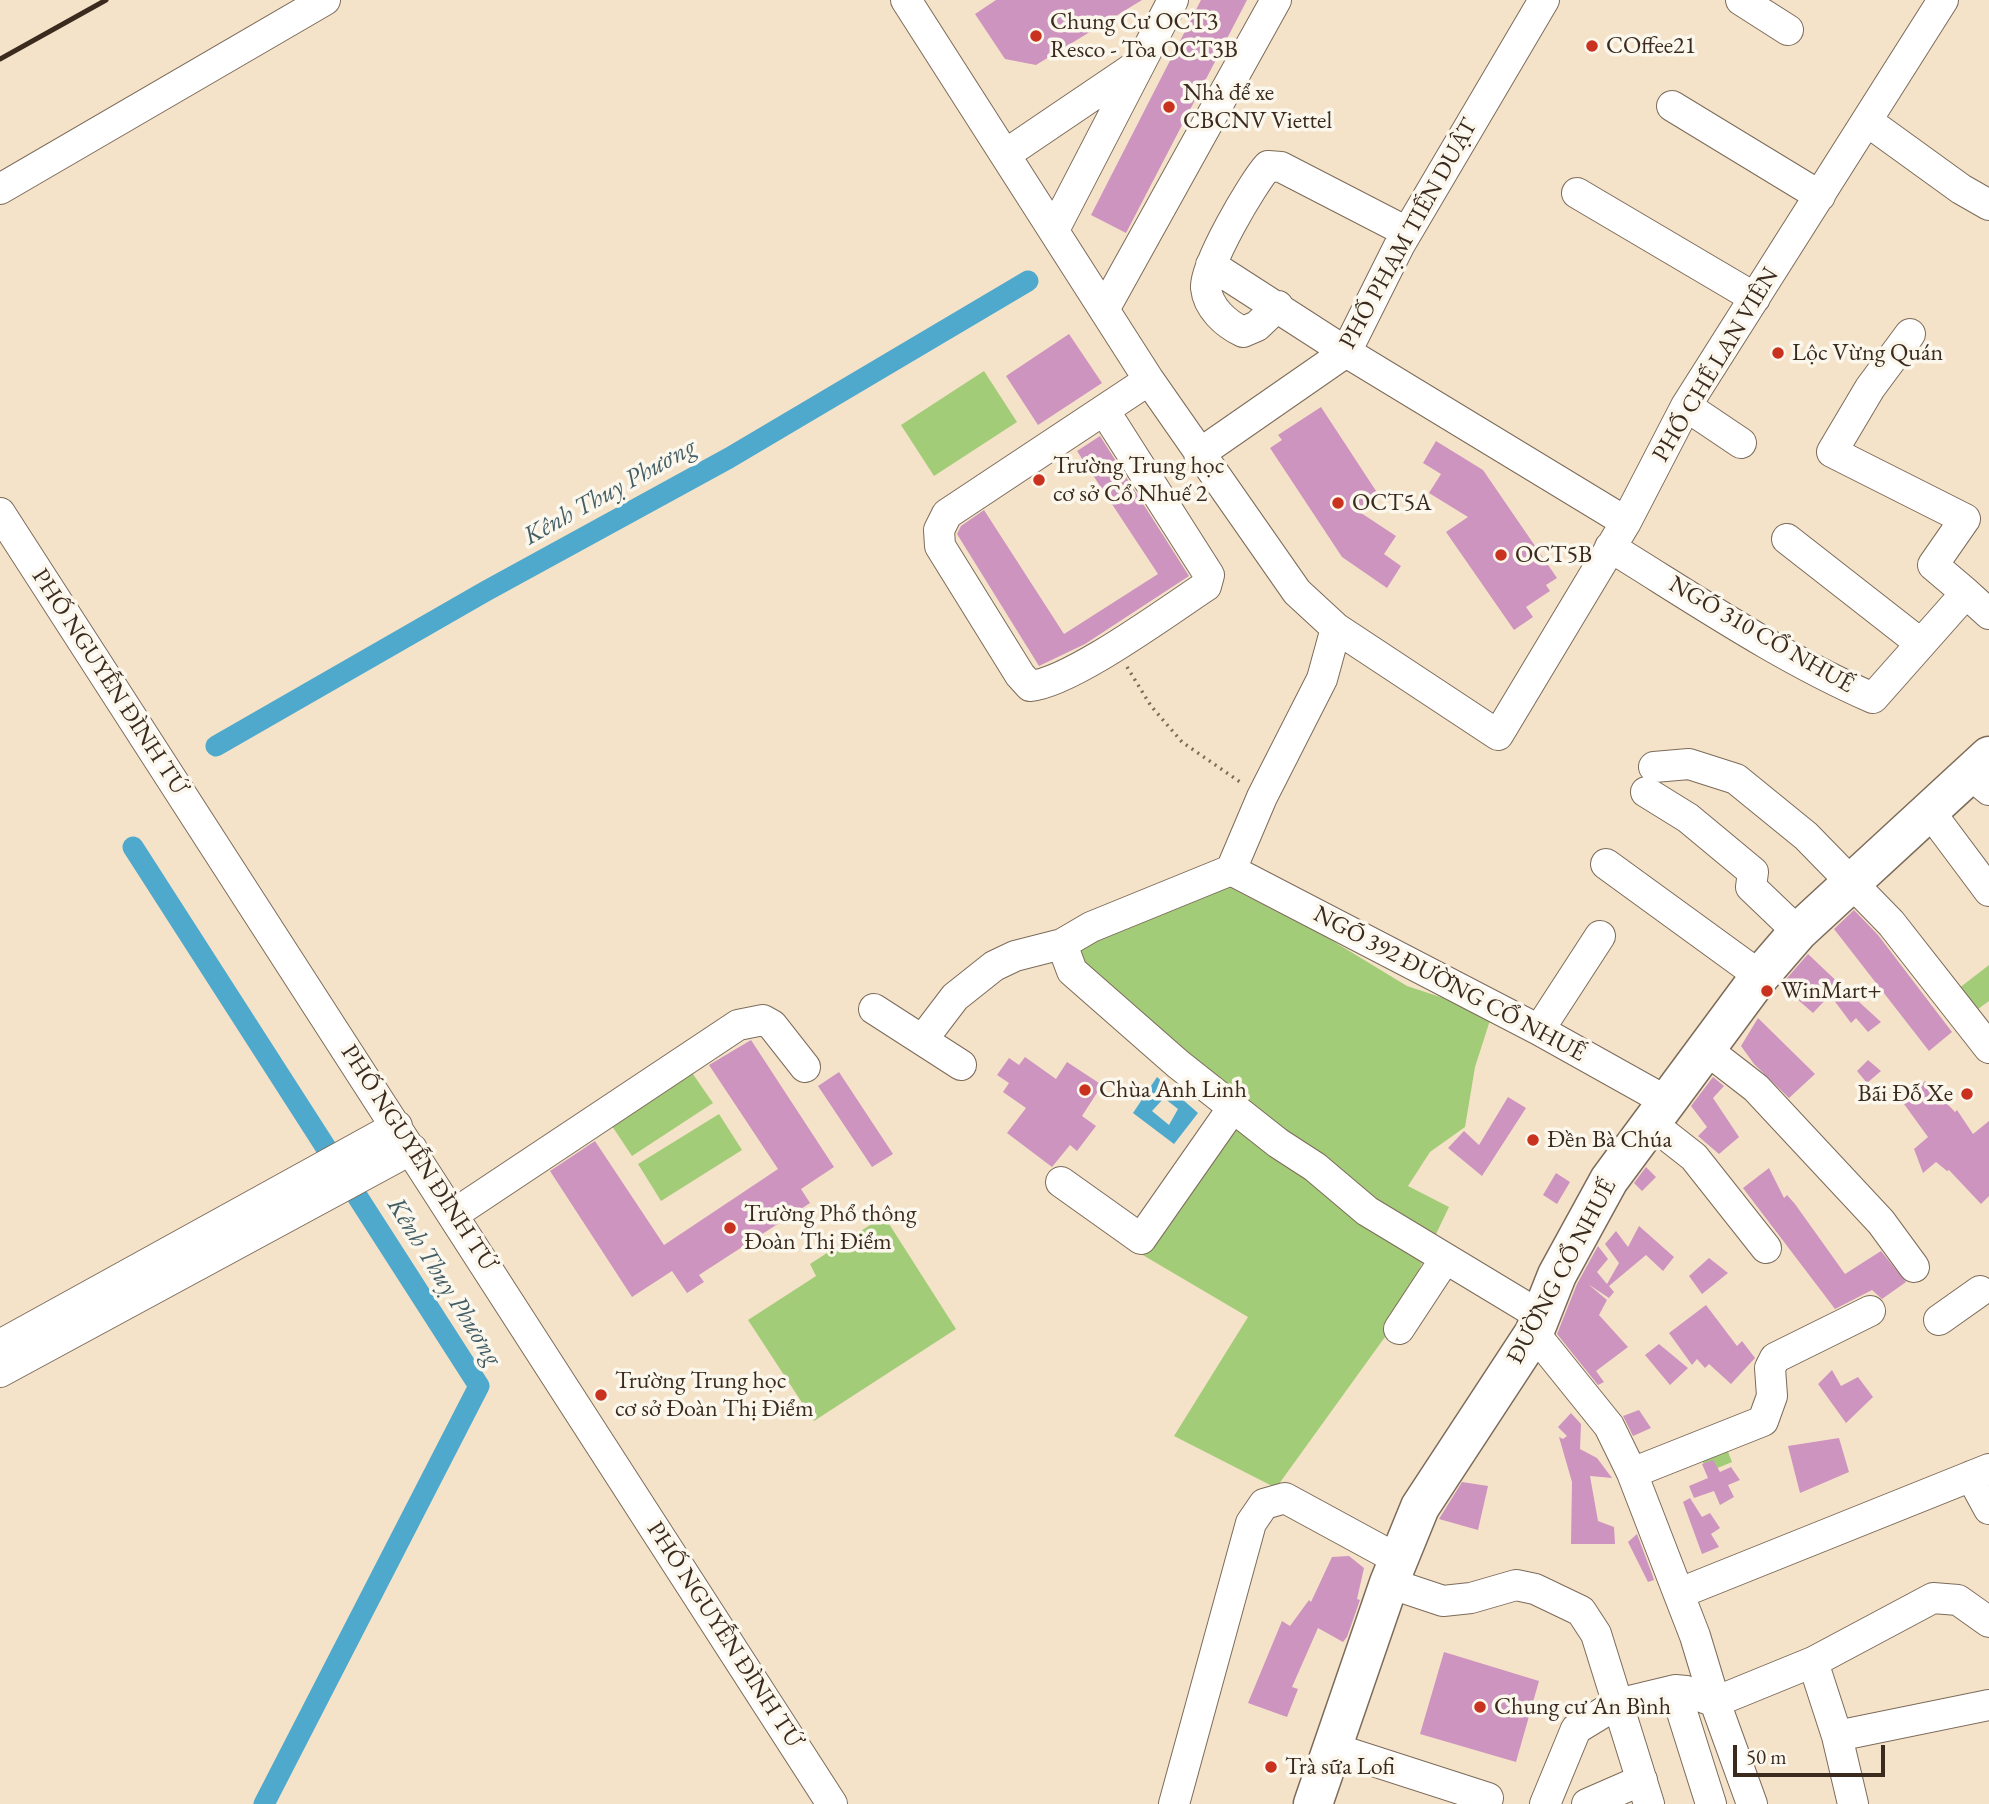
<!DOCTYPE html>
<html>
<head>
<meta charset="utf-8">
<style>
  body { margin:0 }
  #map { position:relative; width:1989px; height:1804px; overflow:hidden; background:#f5e3c9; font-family:"EB Garamond",serif }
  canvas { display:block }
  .scale { position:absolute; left:1733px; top:1745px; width:152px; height:32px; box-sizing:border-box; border:4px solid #3b2a1e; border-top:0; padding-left:9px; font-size:21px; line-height:24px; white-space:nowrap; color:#3b2a1e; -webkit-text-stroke:5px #fbf7ec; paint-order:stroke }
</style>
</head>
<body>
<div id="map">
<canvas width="1989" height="1804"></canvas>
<div class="scale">50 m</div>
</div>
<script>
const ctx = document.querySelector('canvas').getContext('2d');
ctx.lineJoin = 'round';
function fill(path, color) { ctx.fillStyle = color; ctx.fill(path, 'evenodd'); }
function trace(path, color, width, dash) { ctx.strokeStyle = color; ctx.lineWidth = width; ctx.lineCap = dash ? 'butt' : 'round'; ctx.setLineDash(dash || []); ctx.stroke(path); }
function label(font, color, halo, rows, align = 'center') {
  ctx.font = font + ' "EB Garamond",serif'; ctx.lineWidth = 7; ctx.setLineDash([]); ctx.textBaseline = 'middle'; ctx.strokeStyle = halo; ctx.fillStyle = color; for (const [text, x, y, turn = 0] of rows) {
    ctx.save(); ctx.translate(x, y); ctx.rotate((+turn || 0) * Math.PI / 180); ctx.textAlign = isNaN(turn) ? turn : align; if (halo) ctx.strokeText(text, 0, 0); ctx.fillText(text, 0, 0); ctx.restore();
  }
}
fill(new Path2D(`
  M984,371l33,51 -83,54 -33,-51z
  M1221,883l107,55 79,48 85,28 -17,53 -10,60 -35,25 -22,34 41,21 -59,123 -114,158 -102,-52 74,-119 -107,-63 99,-151 -169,-151z
  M1989,965v36l-19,14 -16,-23z
  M688,1067l25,36 -81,53 -24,-36z
  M719,1114l23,36 -81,51 -23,-37z
  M884,1216l72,113 -142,92 -66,-101 68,-44 -6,-12z
  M1725,1444l7,18 -24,10 -11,-21z`), '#a3cc78');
fill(new Path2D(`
  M1157,1077l41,36 -24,31 -41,-31zM1164,1098l14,11 -9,16 -17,-14z`), '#4ea9cc');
trace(new Path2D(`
  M216,746l270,-155 243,-133 299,-177
  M133,847l346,539 -215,418`), '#4ea9cc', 21);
fill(new Path2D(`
  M996,0h146l-106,65 -31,-6 -30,-45z
  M1201,0h46l-121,233 -35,-18z
  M1069,334l33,49 -64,42 -32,-49z
  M1321,407l59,90 -22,14 38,25 -12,18 17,12 -14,22 -45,-31 -72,-109 12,-8 -4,-5z
  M1100,436l89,140 -104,68 -46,22 -82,-132 4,-8 23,-16 80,124 94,-60 -81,-123z
  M1436,441l47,29 74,108 -11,7 4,6 -24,16 7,10 -19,13 -68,-98 22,-15 -39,-24 12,-19 -18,-11z
  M1854,910l24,25 74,97 -23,19 -95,-122z
  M1808,954l38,36 35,32 -13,10 -12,-14 -5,5 -21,-28 -17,18 -32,-28z
  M1758,1018l57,56 -26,24 -35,-34 -13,-18z
  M751,1040l83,127 -33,22 9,14 -111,72 5,7 -17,11 -15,-22 -40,26 -82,-126 45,-30 69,104 114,-76 -69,-104z
  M1025,1057l31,22 11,-17 35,23 -20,31 14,10 -19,25 -7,-6 -18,22 -45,-34 19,-25 -23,-16 6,-9 -12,-8 12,-17 10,7z
  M1868,1060l13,11 -14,12 -10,-12z
  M839,1072l54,82 -21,13 -54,-81z
  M1713,1077l11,9 -11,12 26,39 -20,17 -21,-18 9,-9 -16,-21z
  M1925,1081l30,31 2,-2 16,24 16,-13v75l-8,8 -32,-34 -2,1 -11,-9 -13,11 -9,-24 14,-12 -24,-33z
  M1508,1097l18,11 -44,68 -34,-28 16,-17 15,14z
  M1646,1167l10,10 -14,14 -8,-8z
  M1769,1168l15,30 3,-3 8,9 50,70 36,-23 25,31 -24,17 -10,-9 -37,19 -92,-121z
  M1556,1173l14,9 -13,22 -14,-9z
  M1639,1226l35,31 -11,14 -17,-16 -37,31 5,6 -5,6 -21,-14 19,16 -8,15 29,32 -32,24 8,11 -6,3 -41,-51 20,-50 21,-38 10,13 -11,13 10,12 12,-21 -14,-19 11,-13 12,16z
  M1709,1258l19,15 -26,21 -13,-18z
  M1706,1305l31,41 5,-5 13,17 -24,26 -22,-20 -4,4 -8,-9 -5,6 -23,-32z
  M1659,1344l29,24 -18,17 -25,-30z
  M1832,1370l9,16 17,-9 15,20 -27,26 -28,-39z
  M1639,1410l12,18 -18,8 -10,-20z
  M1571,1413l10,11 -1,25 17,9 15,20 -22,-2 8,45 16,6 1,17h-44l1,-62 -13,-45 4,2 4,-3 -9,-9z
  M1839,1438l10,34 -49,21 -12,-47z
  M1713,1460l7,12 11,-5 9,13 -12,5 6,12 -14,8 -6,-14 -20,7 -5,-12 19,-8 -6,-14z
  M1462,1482l26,4 -10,44 -39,-11z
  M1690,1498l12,19 8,-4 10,15 -9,6 8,13 -17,7 -19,-52z
  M1637,1534l15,40 2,6 -6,2 -20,-40z
  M1349,1556l15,12 -7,31 3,1 -13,37 -4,5 -25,-14 -26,59 6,2 -11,28 -39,-14 34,-82 8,5 19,-26 2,2 21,-45z
  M1444,1652l95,29 -23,81 -96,-28z`), '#cd94bf');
const minor = new Path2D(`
  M906,0l243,380 148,212 39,36 162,107 128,-213 60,-116 257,-406
  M1741,0l47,30
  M1672,106l148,90
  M1867,121l94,68 28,16
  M1006,154l130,-88
  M0,189l325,-189
  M1577,193l178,105
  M1054,230l119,-230
  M1211,265l135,87 280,170
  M1278,306l-21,20 -14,6c-17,-8 -35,-24 -37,-44 -3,-20 47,-106 62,-122l13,1 126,65
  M1105,308l171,-308
  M1910,334l-40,54 -38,64 133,67 -32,46 33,28
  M1686,406l55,37
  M1104,410l105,165 -3,11c-38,25 -136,97 -176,100l-10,-11 -80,-129 -1,-16 8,-16 202,-134
  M1199,454l147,-102 53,-106 145,-246
  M0,513l832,1291
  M1787,539l133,104
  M1610,547c86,53 171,111 263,151l93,-105 23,21
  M1654,767l35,-3 47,15 70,57 85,87 98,125
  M1970,774l19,16
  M1646,792l42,26 65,54 -2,15 47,45
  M1930,812l59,79
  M1606,864l154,112
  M1231,870l308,160 127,71
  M1062,944l10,27 106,93 100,79 37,24 52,44 174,105
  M874,1009l87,56
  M1539,1030l61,-94
  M923,1039l32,-42 39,-31 21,-10 47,-12 29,-17 140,-57 31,-73 60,-118 14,-51
  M1707,1050l49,38 125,134 33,45
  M1652,1124l42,33 72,91
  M1061,1182l80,57 93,-133
  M454,1214l284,-189 25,-5 9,5 33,42
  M1939,1320l41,-29
  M1399,1329l46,-70
  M1534,1333l75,93 23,47 63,163 20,66 37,102
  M0,1345l397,-219
  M0,1372l412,-223
  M1632,1473l131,-52 9,-25 -2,-28 5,-10 95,-47
  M1971,1476l18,33
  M1389,1583l54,18 28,-3 45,-13 19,4 46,22 15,23 53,170
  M1680,1593l309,-124
  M1813,1662l24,74 16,68
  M1675,1690l36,114
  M1837,1736l152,-31
  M1333,1748l155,50
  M1174,1804l77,-281 13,-19 21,-6 114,62
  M1545,1804l31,-75 41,-25 58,-14 11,1 29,11 98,-40 120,-64 25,2 31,22
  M1587,1804l55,-24`);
const major = new Path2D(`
  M1313,1804l76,-221 31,-76 114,-174 23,-58 52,-95 151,-204 38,-44 191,-176`);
trace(minor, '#7c6b5a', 32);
trace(major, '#7c6b5a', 41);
trace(new Path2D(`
  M1127,667l24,39 31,36 61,42`), '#7c6b5a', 3.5, [2, 5]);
trace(minor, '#fff', 30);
trace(major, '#fff', 38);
trace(new Path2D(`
  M0,59l106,-59`), '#3b2a1e', 5);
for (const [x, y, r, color] of [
  [1036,36,7,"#c8321e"],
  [1592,46,7,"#c8321e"],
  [1169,107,7,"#c8321e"],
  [1778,353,7,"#c8321e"],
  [1039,480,7,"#c8321e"],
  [1338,503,7,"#c8321e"],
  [1501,555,7,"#c8321e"],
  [1767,991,7,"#c8321e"],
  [1085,1090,7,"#c8321e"],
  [1967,1094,7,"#c8321e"],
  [1533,1140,7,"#c8321e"],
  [730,1228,7,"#c8321e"],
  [601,1395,7,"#c8321e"],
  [1480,1707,7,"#c8321e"],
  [1271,1767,7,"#c8321e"]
]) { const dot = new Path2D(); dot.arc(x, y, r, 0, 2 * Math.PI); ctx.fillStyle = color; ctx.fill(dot); trace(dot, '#fbf7ec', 2.5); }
label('24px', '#3b2a1e', '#fbf7ec', [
  ["Chung Cư OCT3",1050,22],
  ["Resco - Tòa OCT3B",1050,50],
  ["COffee21",1606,46],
  ["Nhà để xe",1183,93],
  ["CBCNV Viettel",1183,121],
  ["Lộc Vừng Quán",1792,353],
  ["Trường Trung học",1053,466],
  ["cơ sở Cổ Nhuế 2",1053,494],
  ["OCT5A",1352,503],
  ["OCT5B",1515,555],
  ["WinMart+",1781,991],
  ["Chùa Anh Linh",1099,1090],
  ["Bãi Đỗ Xe",1953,1094,"right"],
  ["Đền Bà Chúa",1547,1140],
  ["Trường Phổ thông",744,1214],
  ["Đoàn Thị Điểm",744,1242],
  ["Trường Trung học",615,1381],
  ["cơ sở Đoàn Thị Điểm",615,1409],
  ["Chung cư An Bình",1494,1707],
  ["Trà sữa Lofi",1285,1767]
], 'left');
label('24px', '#3b2a1e', '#fbf7ec', [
  ["PHỐ PHẠM TIẾN DUẬT",1409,234,-61],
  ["PHỐ CHẾ LAN VIÊN",1716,365,-59],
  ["NGÕ 310 CỔ NHUẾ",1761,635,30],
  ["PHỐ NGUYỄN ĐÌNH TỨ",109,682,57],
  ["NGÕ 392 ĐƯỜNG CỔ NHUẾ",1449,984,28],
  ["PHỐ NGUYỄN ĐÌNH TỨ",418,1158,57],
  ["ĐƯỜNG CỔ NHUẾ",1562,1272,-62],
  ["PHỐ NGUYỄN ĐÌNH TỨ",724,1635,57]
]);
label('italic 26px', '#435d64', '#fbf7ec', [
  ["Kênh Thuỵ Phương",610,492,-29],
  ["Kênh Thuỵ Phương",444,1282,58]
]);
</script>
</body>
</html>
